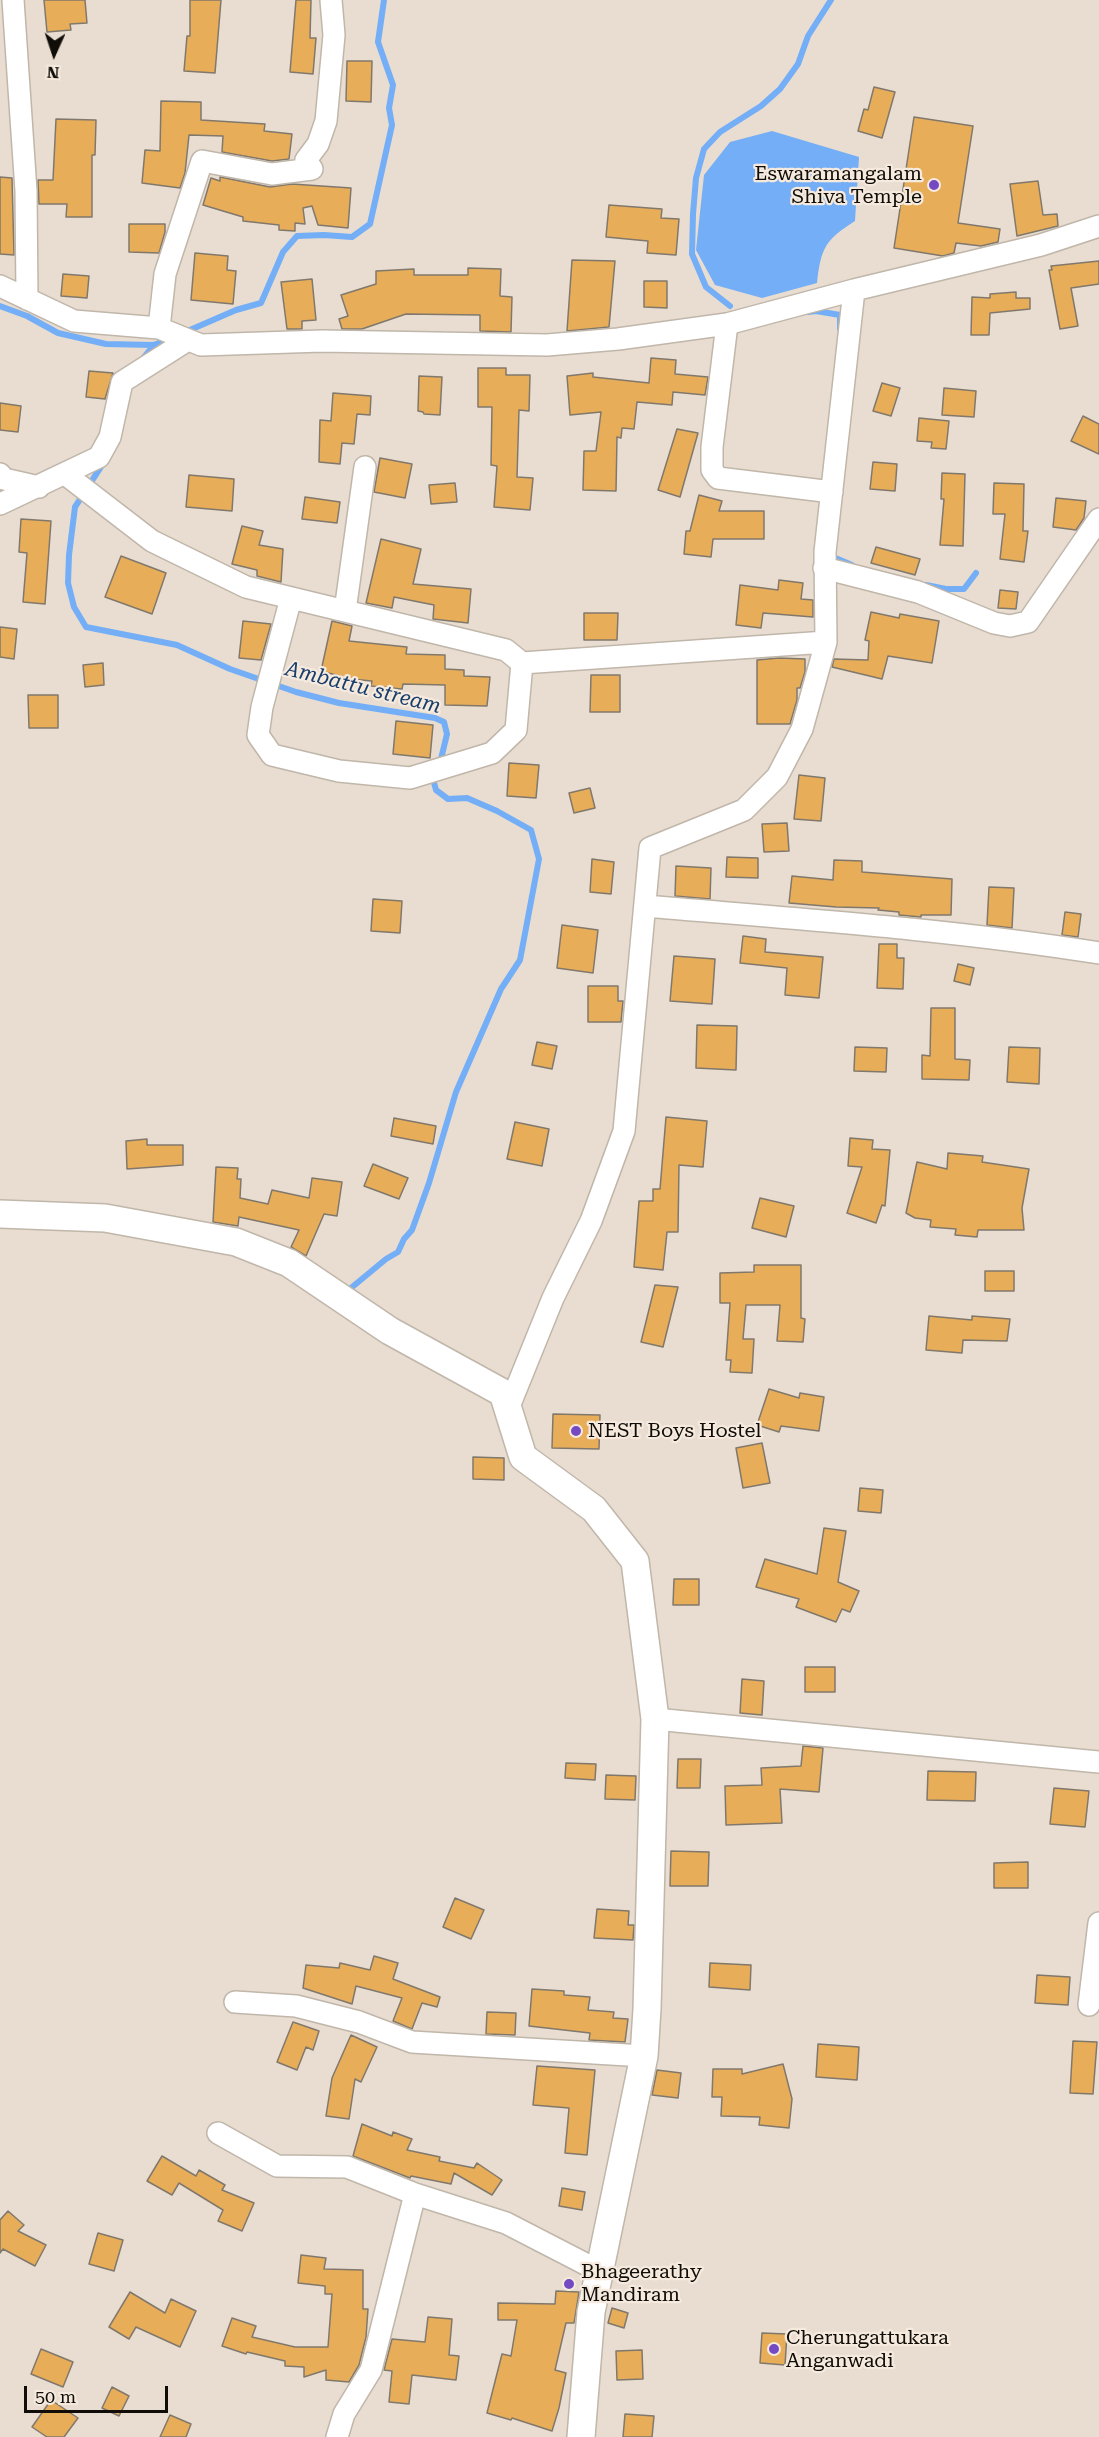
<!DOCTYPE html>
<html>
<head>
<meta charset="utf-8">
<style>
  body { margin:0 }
  #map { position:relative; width:1099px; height:2437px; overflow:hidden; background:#e8ddd0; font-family:"Roboto Serif",serif }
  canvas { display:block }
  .north { position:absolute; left:24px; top:24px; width:60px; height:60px; -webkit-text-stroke:4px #f5eadd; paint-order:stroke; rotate:183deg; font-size:16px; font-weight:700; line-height:24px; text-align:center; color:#100d08 }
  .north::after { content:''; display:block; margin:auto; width:21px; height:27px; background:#100d08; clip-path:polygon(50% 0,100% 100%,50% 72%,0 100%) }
  .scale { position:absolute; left:24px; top:2386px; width:144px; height:27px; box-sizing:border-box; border:3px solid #100d08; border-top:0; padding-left:8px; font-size:18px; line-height:21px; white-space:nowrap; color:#100d08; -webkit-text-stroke:4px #f5eadd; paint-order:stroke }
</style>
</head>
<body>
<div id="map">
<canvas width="1099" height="2437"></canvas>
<div class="north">N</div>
<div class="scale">50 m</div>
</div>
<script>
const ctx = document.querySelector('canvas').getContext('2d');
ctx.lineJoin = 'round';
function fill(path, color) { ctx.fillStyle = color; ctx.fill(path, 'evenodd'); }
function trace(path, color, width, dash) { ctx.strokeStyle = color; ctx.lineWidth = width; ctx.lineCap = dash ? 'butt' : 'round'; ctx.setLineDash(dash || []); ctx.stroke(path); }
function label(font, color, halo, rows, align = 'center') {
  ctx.font = font + ' "Roboto Serif",serif'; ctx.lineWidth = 4.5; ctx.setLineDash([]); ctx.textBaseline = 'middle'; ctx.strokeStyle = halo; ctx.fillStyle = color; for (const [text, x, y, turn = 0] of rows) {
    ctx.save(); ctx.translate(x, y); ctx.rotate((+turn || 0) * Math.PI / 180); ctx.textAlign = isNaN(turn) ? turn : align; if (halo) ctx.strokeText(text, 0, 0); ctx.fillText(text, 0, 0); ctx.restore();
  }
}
fill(new Path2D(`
  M772,131l87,26 -4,64c-30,19 -34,27 -38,62l-55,15 -47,-13 -19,-35 8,-75 26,-33z`), '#73aef7');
trace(new Path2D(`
  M0,306l27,10 31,17 48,11 48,1 17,-7
  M730,306l-24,-19 -14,-33 1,-40 3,-36 8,-29 16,-17 41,-26 19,-17 18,-25 10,-28 23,-36
  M808,312l8,-1 24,4v14
  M183,333l53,-23 25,-7 22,-51 14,-16 27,-1 28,2 18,-13 22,-99 -3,-17 4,-23 -15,-43 6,-42
  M141,361l13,-16
  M104,462l-29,45 -6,48 -1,28 6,24 12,20 91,18 53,24 66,23 43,11 96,15 9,4 3,12 -7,29
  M834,551l-1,6 19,8
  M926,585l20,4h18l12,-16
  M351,1288l35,-29 12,-7 6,-13 8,-9 17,-47 27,-91 45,-103 19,-29 19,-101 -8,-29 -34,-19 -30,-13 -19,1 -12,-9 -3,-11 2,-4`), '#73aef7', 6);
const building = new Path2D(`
  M44,0h41l2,23 -17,1 1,6 -24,2z
  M190,0h31l-6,73 -31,-2 3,-35h3z
  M296,0h15l-1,38h6l-3,36 -23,-2z
  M347,61h25l-1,41 -25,-1z
  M874,87l21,5 -13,46 -24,-7 6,-22 4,1z
  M161,101l40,1v18l64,4 -1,7 28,3 -3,25 -17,2 -50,-9 1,-16 -34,-1 -4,38 -5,15 -38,-5 3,-33 15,1z
  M914,117l59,9 -15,97 42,6 -2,13 -17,4 -25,-3 -2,10 -11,3 -49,-8z
  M56,119l40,1 -1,35h-3v62h-26l1,-13h-28l-1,-24h15z
  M0,177l12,1 2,77 -14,-1z
  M220,177l50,10 22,-3 59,4 -3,40 -30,-3 -6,-19 -9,2 2,16 -10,-1v8l-16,-1v-5l-36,-4v-4l-40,-12 8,-27 9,3z
  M1038,181l5,34 14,-1 1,12 -41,10 -7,-52z
  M609,205l53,4 -1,9 18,1 -3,36 -29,-2 1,-12 -42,-4z
  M129,224h36v8l-6,21 -30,-1z
  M195,253l33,3 -1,14 9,1 -3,33 -42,-4z
  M572,260l43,1 -6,66 -42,4z
  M1099,261v23l-28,4 7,38 -18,3 -11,-59h3l-1,-4z
  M468,268l33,1 -1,27 12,1 -1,35 -31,-1v-16l-74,-1 -44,15h-20l-3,-10 9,-3 -7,-21 35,-11v-13l38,-2v6h54z
  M63,274l26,2 -2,22 -26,-2z
  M312,279l4,41 -14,1v8h-15l-6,-47z
  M644,281h23v27l-23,-1z
  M1016,292v6h14v11l-40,4 -1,22h-18l1,-38 18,1v-4z
  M651,358l25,2 -1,14 33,3 -3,18 -32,-3 -1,13 -35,-3 -3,27 -12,-1 -1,10 -4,-1 -1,54 -33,-1 1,-39h12l5,-39 -31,3 -3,-39 26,-3v4l56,6z
  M478,368h28v7h24l-1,36 -10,-1 -2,67 16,1 -3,32 -36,-3 3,-41 -6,-1 1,-58h-14z
  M89,371l24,2 -8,26 -19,-2z
  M419,376l23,1 -2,38 -16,-1 -1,-2 -5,-1z
  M882,383l18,5 -9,28 -18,-5z
  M944,388l32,3 -2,26 -32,-2z
  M333,393l38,3 -1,19 -13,-1 -3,30 -12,-1 -2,21 -21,-2 1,-42 11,1z
  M0,403l21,3 -3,26 -18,-2z
  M1083,416l16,8v30l-28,-13z
  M919,418l30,3 -3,28 -15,-1 1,-6 -15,-1z
  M677,429l21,4 -18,64 -22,-7z
  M380,458l32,6 -7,34 -31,-6z
  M873,462l24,2 -2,27 -25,-2z
  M942,473l23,1 -2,72 -23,-1 4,-46h-3z
  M189,475l45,4 -2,32 -46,-4z
  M455,483l2,19 -26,2 -2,-19z
  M994,483l30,1 -1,47h5l-4,31 -24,-3 5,-45h-12z
  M699,495l23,6 -3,10h45v28h-51l-2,18 -27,-3 2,-23h4z
  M305,497l35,5 -3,21 -35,-4z
  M1056,498l30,3 -2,17 -8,12 -23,-3z
  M21,519l30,2 -6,83 -22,-2 4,-49 -8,-1z
  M242,526l21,5 -4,14 24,4 -2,33 -24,-6v-6l-25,-6z
  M381,539l40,10 -8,35 58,5 -3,34 -35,-4 1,-14 -40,-8 -2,11 -26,-5z
  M876,547l44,12 -5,16 -44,-12z
  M121,556l45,17 -14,41 -47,-17z
  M779,580l24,3 -2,16 12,1v17l-50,-4 -2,15 -25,-3 4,-40 38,5z
  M1000,590l18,2 -2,17 -18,-1z
  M871,612l28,6 1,-4 39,7 -7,42 -44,-7 -6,23 -50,-12 2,-8 34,1 1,-19 -4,-1z
  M584,613h34l-1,27h-33z
  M243,621l28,3 -10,36 -22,-2z
  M332,621l20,5 -3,15 58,6 -1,7 39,1v14l19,1v6l26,1 -3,29 -42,-1v-20l-42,-1 -1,5 -31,-3 1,-5 -21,-2 -30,-8z
  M0,627l17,2 -3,30 -14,-2z
  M779,658l26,1v13l-5,16h-3v12l-7,24h-33v-64z
  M103,663l1,22 -19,2 -2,-22z
  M591,675h29v37h-30z
  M28,695h30v33h-29z
  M396,721l37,4 -3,33 -37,-4z
  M509,763l30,2 -3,33 -29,-2z
  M799,775l26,3 -4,43 -27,-2z
  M590,788l5,20 -21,5 -5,-20z
  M787,823l2,28 -25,1 -2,-28z
  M727,857l31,1v20l-32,-1z
  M592,859l22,3 -3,32 -21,-2z
  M834,860l28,1v11l90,7 -1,36h-30v2l-22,-2v-3l-21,-2 1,-2 -43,-1 -47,-4 3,-27 41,4z
  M676,866l35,2 -1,31 -35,-3z
  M989,887l25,1 -2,40 -25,-3z
  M373,899l29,2 -2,32 -29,-2z
  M1065,912l16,2 -3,23 -16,-2z
  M562,925l36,5 -5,43 -36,-5z
  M743,936l23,3 -1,13 58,5 -4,41 -34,-3 2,-27 -47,-5z
  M879,944h18v14h7l-1,31 -26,-1z
  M674,956l41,3 -3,45 -42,-3z
  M958,964l16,4 -4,17 -16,-4z
  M588,986h30v15h5l-2,21h-33z
  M931,1008h24v51l15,1 -1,20 -47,-1v-24l8,1z
  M697,1025l40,1 -1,44 -40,-2z
  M537,1042l20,4 -5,23 -20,-4z
  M855,1047l32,1 -1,24 -32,-1z
  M1009,1047l31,1 -1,36 -32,-2z
  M666,1117l41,4 -4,46 -24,-2 -1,67h-11l-4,38 -29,-3 5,-66h14v-12h7z
  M394,1118l42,8 -3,18 -42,-8z
  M515,1122l34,7 -7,37 -35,-7z
  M850,1138l23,2 -1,9 18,1 -5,56 -3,-1 -6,18 -29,-10 15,-46 -14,-1z
  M147,1139v6h36v20l-56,4 -1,-28z
  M948,1153l35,3 -1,6 47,7 -7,39 2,22h-46l-1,7 -22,-2 1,-6 -26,-2 1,-7 -16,-2 -9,-5 11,-51 30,7z
  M373,1164l35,14 -9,21 -35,-13z
  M216,1167l22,1 -1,11h4l-1,19 28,6 4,-14 37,8 3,-20 30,4 -5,34 -13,-2 -18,42 -15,-9 8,-17 -60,-13 -1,9 -25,-4z
  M760,1198l34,8 -8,31 -34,-9z
  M754,1265h47v53l4,1 -2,23 -26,-1 3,-36h-34l-3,34h11l-2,34 -22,-1 1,-12h-5l4,-57h-10v-30l34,-1z
  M985,1271h29v20h-29z
  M655,1285l23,2 -15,60 -22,-5z
  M929,1316l43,4v-4l38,3 -3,22 -44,-1 -1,13 -36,-3z
  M769,1389l30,9 1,-5 24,4 -5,34 -38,-5 -2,6 -22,-7z
  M553,1414l47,1 -1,34 -47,-1z
  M762,1443l8,40 -27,5 -7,-40z
  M473,1457l31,1v22l-31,-1z
  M860,1488l23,2 -2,23 -23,-2z
  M824,1528l22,3 -8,51 21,9 -9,21 -8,-3 -6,13 -40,-15 3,-8 -43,-12 9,-28 52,15z
  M674,1579h25v26h-26z
  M805,1667h30v25h-30z
  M742,1679l22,2 -2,34 -22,-2z
  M803,1746l20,2 -4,44 -39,-3 2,34 -56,2 -1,-39 37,-1 -1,-17 40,-2z
  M678,1759h23l-1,29h-23z
  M566,1763l30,1 -1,16 -30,-2z
  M928,1771l48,1 -1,29 -48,-1z
  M606,1775l30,1 -1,24 -30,-1z
  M1054,1788l35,3 -4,36 -35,-3z
  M671,1851l38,1 -1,34h-38z
  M1028,1862v26h-34v-25z
  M455,1898l29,12 -13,29 -28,-12z
  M597,1909l32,2 -1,14h6l-1,15 -39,-2z
  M374,1956l24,7 -5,16 47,18 -3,10 -15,-4 -10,26 -19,-8 9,-23 -46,-12 -4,18 -49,-16 3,-23 33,3 1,-5 30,7z
  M710,1963l41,2 -1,25 -41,-3z
  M1037,1975l33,2 -2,28 -33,-2z
  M532,1989l32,2v4l26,2 -2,13 26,2 -1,6 15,1 -3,23 -36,-2 1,-7 -61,-7z
  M487,2012l29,1 -1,22 -29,-1z
  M293,2022l26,9 -6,19 -7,-3 -9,23 -20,-8z
  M351,2035l26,12 -16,35 -6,-3 -6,40 -23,-3 6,-38z
  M1073,2041l24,1 -4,52 -23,-1z
  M818,2044l41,3 -2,33 -41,-3z
  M783,2064l9,35 -3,29 -30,-3 1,-8 -39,-1 1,-19h-10l1,-28h29v5z
  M537,2066l58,4 -8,85 -22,-2 4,-45 -36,-3z
  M657,2070l24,3 -3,25 -26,-3z
  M362,2124l30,12 1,-4 19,7 -5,11 33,7 -1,4 35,7 3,-5 25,17 -10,15 -38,-22 -3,11 -40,-8 -1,2 -57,-22z
  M162,2156l34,20 3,-6 26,15 -3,5 32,13 -12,28 -24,-10 5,-11 -44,-27 -7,12 -25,-14z
  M562,2188l23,4 -3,18 -23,-4z
  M8,2211l16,14 -6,6 28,14 -11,21 -32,-17 -3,4v-33z
  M98,2233l25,7 -9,31 -25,-7z
  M301,2255l25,3 -2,11 39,1v39h5l-2,28 -7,28 -10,17 -23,-2v-10l-22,7v-10l-19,-1v-5l-38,-9 -1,2 -24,-8 10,-28 24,8 -4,11 43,10h33l4,-53h-7v-8l-27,-3z
  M556,2291l23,1 -5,31h-8l-11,47 11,3 -7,35 -7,23 -40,-13 -1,2 -24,-7 15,-59 9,2 6,-36h-19v-17l57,1z
  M130,2292l35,21 6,-14 25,12 -16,36 -44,-20 -7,12 -20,-12z
  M612,2308l16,5 -4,15 -16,-5z
  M428,2317l24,2 -3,36 10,1 -3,24 -44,-5 -3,29 -20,-2 3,-31 -8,-1 8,-31 33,3z
  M762,2333l25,1 -2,31 -25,-2z
  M41,2349l32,13 -10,25 -32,-13z
  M642,2350l1,29 -26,1 -1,-29z
  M112,2387l17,9 -10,20 -17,-8z
  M51,2400l27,18 -14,19h-17l-15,-10z
  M625,2414l29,2 -2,21h-29z
  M170,2415l21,9 -5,13h-26z`);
fill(building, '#e8ad59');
trace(building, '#81786c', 1.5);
const minor = new Path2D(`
  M13,0l13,191 1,108
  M0,286l74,35 85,7 42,17 121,-4 225,4 71,-6 109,-15 127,-34 187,-45 58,-19
  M727,324l-15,123v23l6,8 114,14
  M159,328l6,-54 37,-113 70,13 40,-5 -6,-9 12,-16 8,-23 8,-86 -3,-35
  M0,474l4,5 35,8
  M65,474l87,67 94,46 260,63 16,13 -6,67 -24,23 -82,25 -71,-7 -67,-16 -14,-20 4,-28 29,-109
  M0,504l99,-47 11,-20 12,-55 66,-42
  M824,568l94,24 76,31 16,3 18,-4 71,-103
  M345,611l20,-144
  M522,663l304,-21
  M645,906c152,13 304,23 454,47
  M508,1409l45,-111 38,-77 33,-90 26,-283 94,-38 33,-33 25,-48 24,-87 -1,-90 29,-262
  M655,1719l444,43
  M235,2002l61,4 63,16 53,20 232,14
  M1089,2005l10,-82
  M218,2133l59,33 70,1 68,27 91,29 95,49
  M337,2437l7,-23 27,-44 44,-176`);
const tertiary = new Path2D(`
  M0,1214l105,4 131,24 53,21 101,68 113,62 20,64 71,52 41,52 20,158 -8,290 -3,47 -53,256 -10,125`);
trace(minor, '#c0b6aa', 24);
trace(tertiary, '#c0b6aa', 30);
trace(minor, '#fff', 21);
trace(tertiary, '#fff', 27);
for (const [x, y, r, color] of [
  [934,185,6,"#7449c1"],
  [576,1431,6,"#7449c1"],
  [569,2284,6,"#7449c1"],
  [774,2349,6,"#7449c1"]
]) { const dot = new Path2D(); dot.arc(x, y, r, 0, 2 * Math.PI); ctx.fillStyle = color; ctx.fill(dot); trace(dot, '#f5eadd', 2); }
label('20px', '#100d08', '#f5eadd', [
  ["Eswaramangalam",922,174,"right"],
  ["Shiva Temple",922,197,"right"],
  ["NEST Boys Hostel",588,1431],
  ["Bhageerathy",581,2272],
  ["Mandiram",581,2295],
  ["Cherungattukara",786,2338],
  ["Anganwadi",786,2361]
], 'left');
label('italic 21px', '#173e6c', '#f5eadd', [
  ["Ambattu stream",363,688,14]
]);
</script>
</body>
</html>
